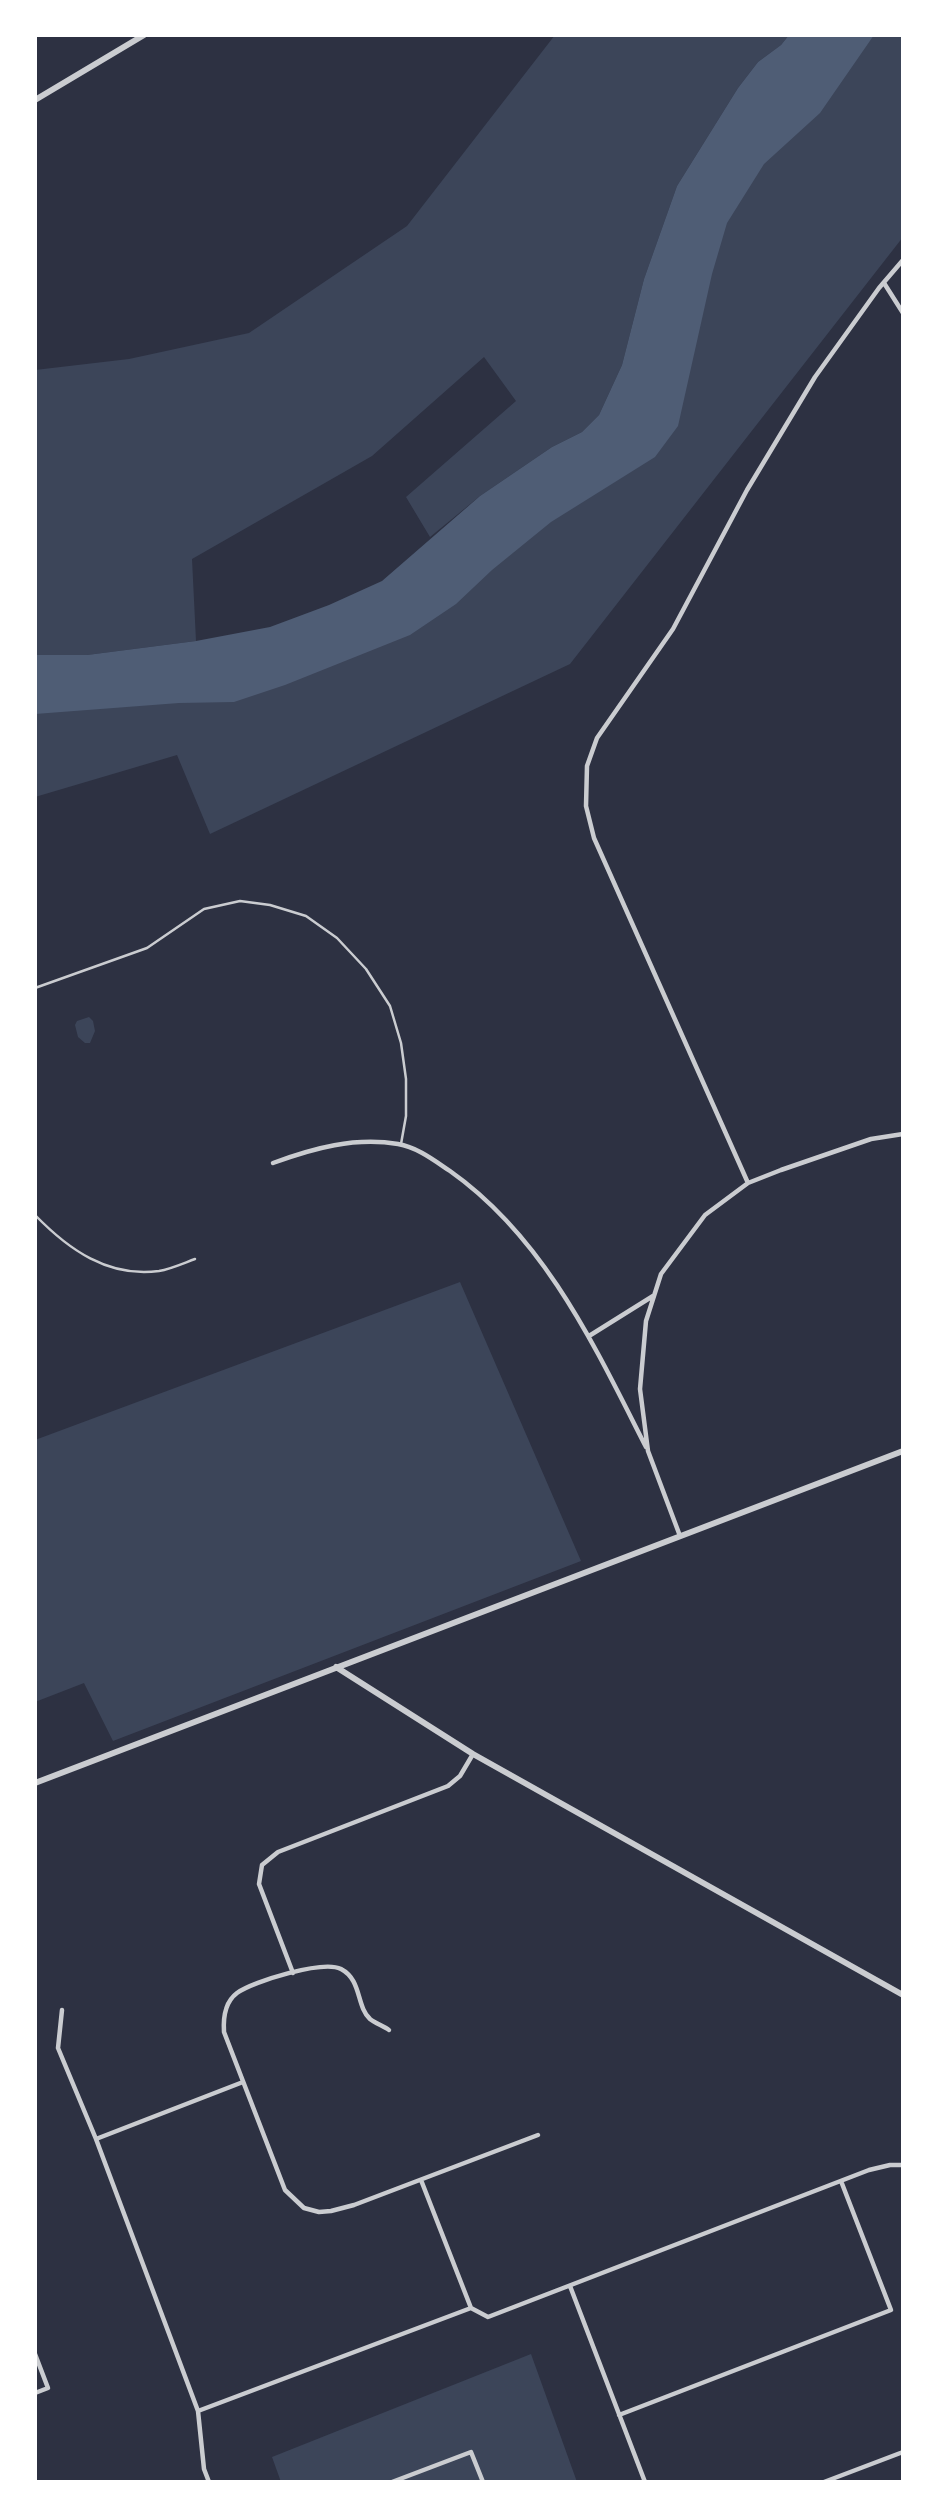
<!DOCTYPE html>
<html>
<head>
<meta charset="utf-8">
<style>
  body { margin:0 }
  #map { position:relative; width:938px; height:2517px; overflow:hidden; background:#2d3142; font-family:Helvetica,sans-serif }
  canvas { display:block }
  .frame { position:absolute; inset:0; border:37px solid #fff; pointer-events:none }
</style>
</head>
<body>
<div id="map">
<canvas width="938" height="2517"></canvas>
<div class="frame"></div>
</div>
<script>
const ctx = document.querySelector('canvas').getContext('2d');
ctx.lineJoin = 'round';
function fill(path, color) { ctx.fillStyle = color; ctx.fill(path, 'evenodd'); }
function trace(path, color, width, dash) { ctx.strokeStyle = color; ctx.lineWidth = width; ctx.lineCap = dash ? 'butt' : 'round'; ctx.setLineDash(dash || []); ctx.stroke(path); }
fill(new Path2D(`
  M555,35h234l-8,10 -23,17 -20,26 -61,98 -33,93 -22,86 -23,50 -17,17 -30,15 -72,49 -50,41 -24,-40 110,-96 -32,-44 -112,99 -180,103 4,82 -109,14h-52v-285l94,-11 120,-26 158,-107z
  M825,35h78v202l-333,427 -360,170 -33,-79 -142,42v-110l211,-15 388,-238 53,-186z
  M89,1017l4,4 2,10 -5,12h-5l-7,-6 -3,-12 2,-4z
  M460,1282l121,279 -468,180 -29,-58 -49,19v-262z
  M531,2354l46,128h-296l-9,-25z`), '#3c4559');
fill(new Path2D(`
  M789,35h85l-54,78 -56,51 -37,59 -15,51 -34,152 -23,31 -104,65 -59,48 -36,34 -46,31 -125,50 -51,17 -55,1 -144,11v-59h52l109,-14 74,-14 59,-22 53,-24 98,-85 72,-49 30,-15 17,-17 23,-50 22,-86 33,-93 61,-98 20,-26 23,-17z`), '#4f5d75');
trace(new Path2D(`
  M35,988l112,-40 57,-39 36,-8 30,4 36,11 31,22 29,31 24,37 11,37 5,36v37l-5,28
  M35,1215c33,34 73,63 124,56 12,-2 25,-8 36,-12`), '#caccd0', 2.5);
trace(new Path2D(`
  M884,283l19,30
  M273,1163c41,-15 81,-26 125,-19 19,3 37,17 52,27 95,67 145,176 196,276
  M748,1183l-154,-345 -8,-32 1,-40 10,-28 76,-109 74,-139 68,-113 64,-89 24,-28
  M589,1336l64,-40
  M680,1536l-32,-85 -8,-62 6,-68 15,-47 44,-59 43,-32 33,-13 90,-31 32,-5
  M293,1973l-34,-89 3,-19 16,-13 170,-66 12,-10 13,-22
  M62,2010l-4,38 38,91 102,272 6,58 5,13
  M389,2030c-6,-4 -14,-7 -19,-11 -14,-13 -8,-39 -29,-50 -18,-9 -87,12 -104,24 -12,9 -14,24 -13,39l61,158 19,18 15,4 12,-1 23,-6 184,-70
  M96,2139l147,-57
  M421,2180l50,128
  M570,2286l75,196
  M35,2354l13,34 -13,5
  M198,2411l273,-103 17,9 381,-147 21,-5h13
  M619,2415l272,-105 -50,-129
  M392,2482l79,-30 12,30
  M824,2482l79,-30`), '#caccd0', 4.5);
trace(new Path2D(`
  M35,100l109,-65
  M336,1667l137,87 430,241
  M35,1783l868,-332`), '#caccd0', 6);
</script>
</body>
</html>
